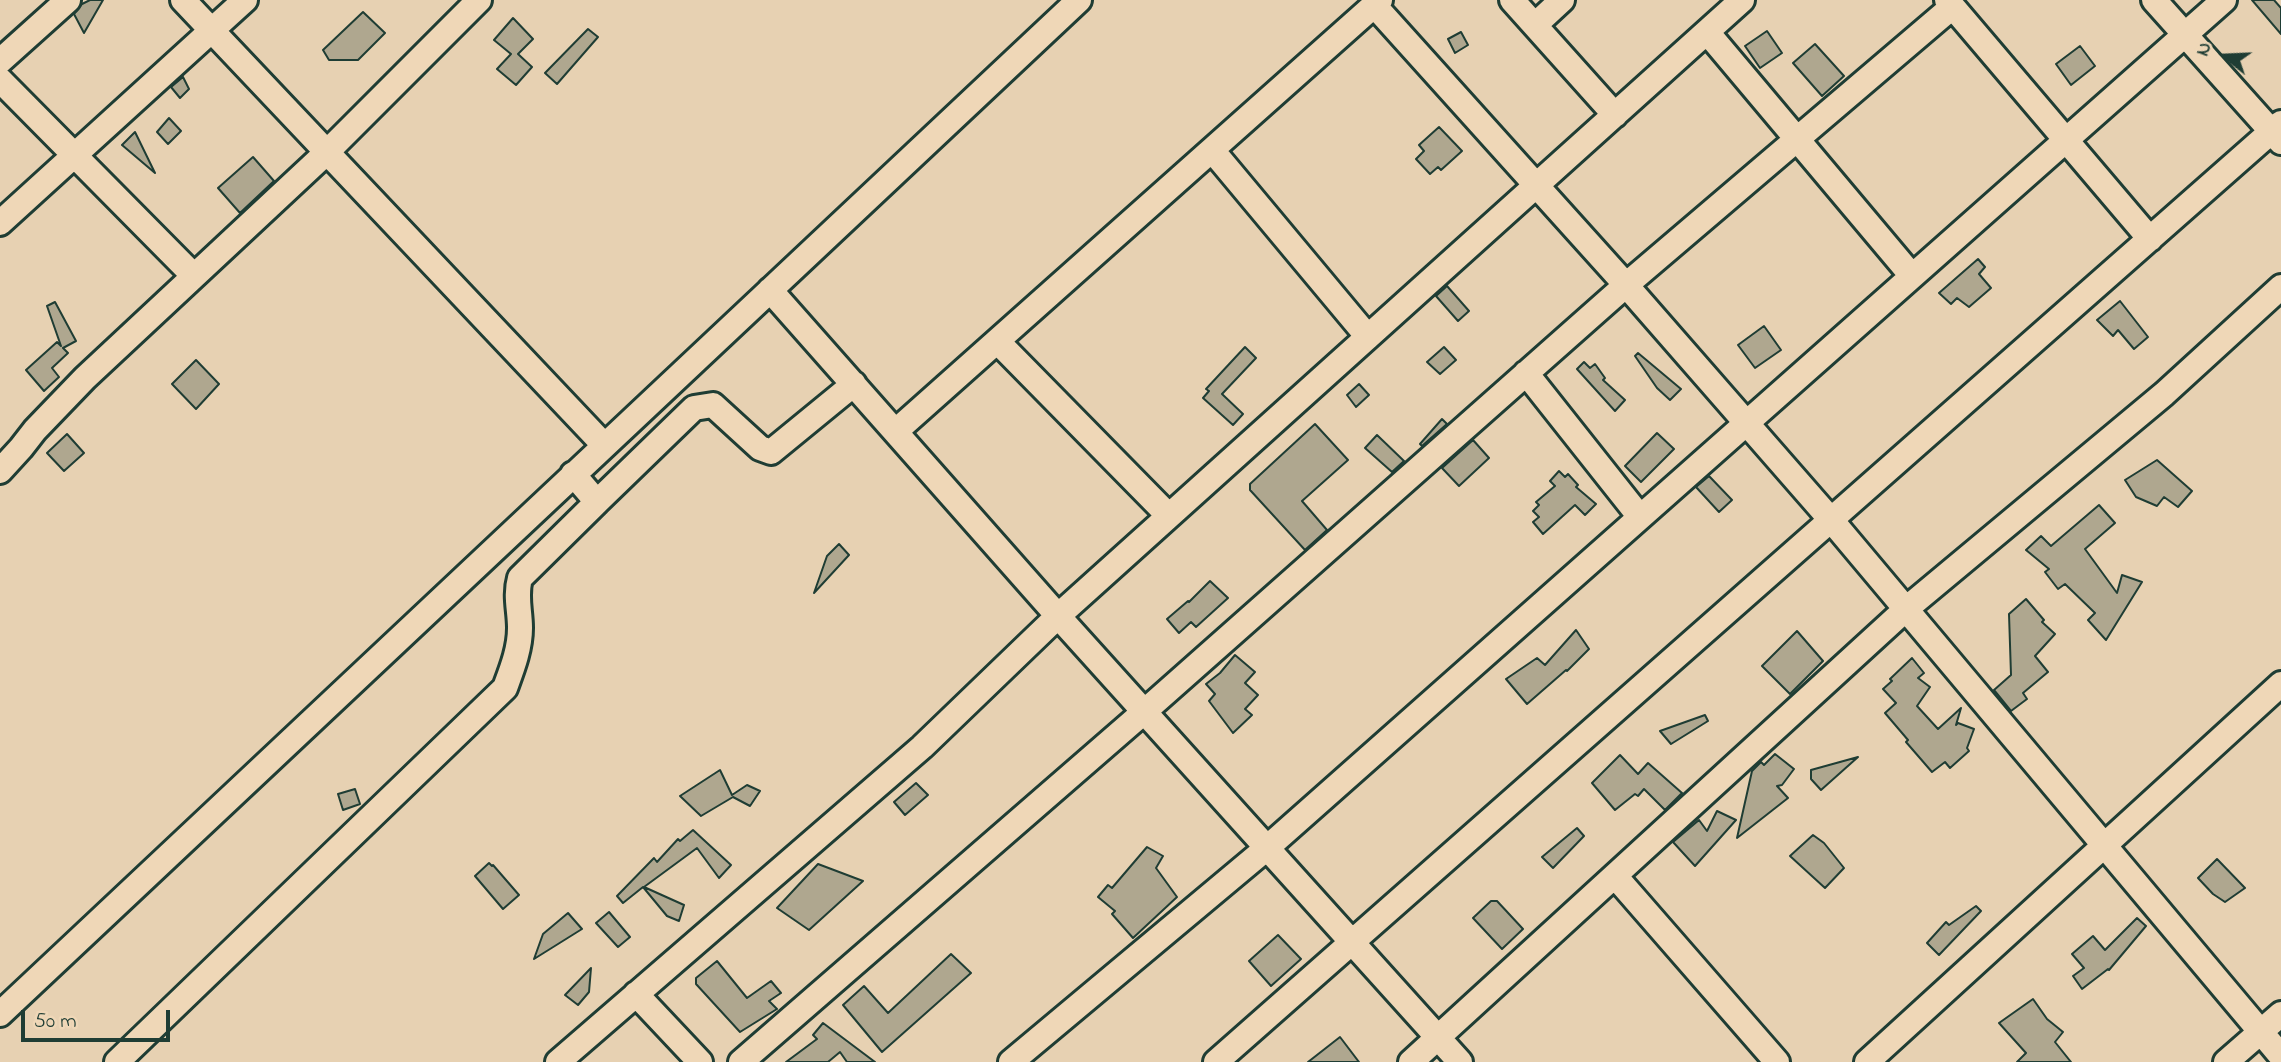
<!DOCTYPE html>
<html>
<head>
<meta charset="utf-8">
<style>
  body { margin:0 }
  #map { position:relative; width:2281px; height:1062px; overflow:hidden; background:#e7d1b2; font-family:"Indie Flower",sans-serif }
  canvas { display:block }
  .north { position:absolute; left:2190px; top:21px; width:70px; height:70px; -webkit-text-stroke:5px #efd7b7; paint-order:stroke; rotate:288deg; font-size:19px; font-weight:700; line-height:28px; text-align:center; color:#1f3d34 }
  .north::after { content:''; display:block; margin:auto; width:24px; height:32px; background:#1f3d34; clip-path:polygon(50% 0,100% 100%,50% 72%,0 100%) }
  .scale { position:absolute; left:21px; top:1010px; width:149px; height:32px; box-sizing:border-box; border:4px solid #1f3d34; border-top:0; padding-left:9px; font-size:21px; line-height:24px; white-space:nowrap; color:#1f3d34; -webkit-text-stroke:5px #efd7b7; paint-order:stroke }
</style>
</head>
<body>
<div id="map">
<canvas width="2281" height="1062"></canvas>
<div class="north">N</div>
<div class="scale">50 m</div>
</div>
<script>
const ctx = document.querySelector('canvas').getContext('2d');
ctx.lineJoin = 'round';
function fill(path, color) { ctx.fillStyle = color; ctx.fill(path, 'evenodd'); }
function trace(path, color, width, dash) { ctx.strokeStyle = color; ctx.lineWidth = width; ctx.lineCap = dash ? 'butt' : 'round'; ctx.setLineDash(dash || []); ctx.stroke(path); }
const building = new Path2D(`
  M90,0h13l-19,33 -10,-19 8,-10z
  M2252,0h22l7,8v26z
  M363,12l22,21 -27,27h-29l-6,-10z
  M513,18l20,21 -15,15 14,13 -16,18 -19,-16 14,-15 -17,-14z
  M588,29l10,8 -41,47 -12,-11z
  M1767,31l15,22 -22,15 -15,-22z
  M1461,32l7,13 -13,8 -7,-14z
  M1815,44l29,32 -22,20 -29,-33z
  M2080,46l15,20 -24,19 -15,-21z
  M183,77l6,12 -9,9 -9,-11z
  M169,118l12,13 -13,13 -11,-12z
  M1439,127l23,24 -21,19 -3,-3 -8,7 -14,-15 8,-8 -5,-6z
  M135,132l20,41 -33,-28z
  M253,157l21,24 -34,32 -22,-25z
  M1978,259l7,8 -6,7 12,14 -22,19 -12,-9 -6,6 -12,-11z
  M1447,286l22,25 -11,10 -22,-25z
  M2120,301l28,36 -14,12 -16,-19 -5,6 -16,-16z
  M55,302l21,39 -13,7 5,5 -16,15 7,9 -15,14 -18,-21 31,-28 4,4 -14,-40z
  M1764,326l17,24 -26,18 -17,-23z
  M1245,347l11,11 -34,36 21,20 -10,11 -30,-27 6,-7 -3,-2z
  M1444,347l12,13 -16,14 -13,-12z
  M1638,353l43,36 -11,11 -13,-12 -22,-32z
  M196,360l23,24 -23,25 -24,-25z
  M1584,362l6,6 5,-4 10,14 -2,2 22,20 -10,11 -38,-42z
  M1359,384l10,11 -13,12 -9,-12z
  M1442,419l5,5 -25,22 -2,-2z
  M1315,424l33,36 -46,41 25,29 -22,20 -55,-60v-6z
  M1657,433l17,16 -33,33 -16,-16z
  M67,434l17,19 -20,18 -17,-18z
  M1377,435l27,26 -12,11 -27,-24z
  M1473,440l16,18 -30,28 -17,-18z
  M2157,460l35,31 -14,16 -14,-10 -7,9 -21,-9 -11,-17z
  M1559,471l6,6 3,-3 10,11 -2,2 20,17 -11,11 -10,-10 -32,29 -10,-12 6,-5 -6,-6 6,-6 -3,-3 19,-16 -5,-5z
  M1709,476l23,24 -13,12 -23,-25z
  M2099,505l16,18 -30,26 32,44 5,-18 20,7 -36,58 -18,-20 7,-7 -30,-29 -7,5 -13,-17 4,-3 -23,-19 15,-14 10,10z
  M839,544l10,11 -35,38 13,-37z
  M1210,581l18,17 -32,29 -5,-5 -12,11 -12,-14 21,-18 1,1z
  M2026,599l18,21 -2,2 13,12 -20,22 13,16 -25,21 4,6 -16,12 -17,-21 17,-15 -2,-61z
  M1576,630l13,19 -22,22 -1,-1 -39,34 -21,-25 31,-21 8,7z
  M1797,631l26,30 -33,33 -28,-28z
  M1235,655l20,17 -10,11 13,12 -13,14 7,6 -19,18 -24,-32 6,-7 -9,-10 14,-11z
  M1912,658l12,15 -6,5 12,9 -13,19 21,23 23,-21 -5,17 2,-2 16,6 -7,19 2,3 -19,17 -5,-6 -13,10 -26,-30 2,-2 -23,-27 11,-10 -13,-14 9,-8 -2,-2z
  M1705,715l3,6 -37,23 -11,-13z
  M1775,754l19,15 -12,16 -5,1 11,12 -51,40 15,-67 9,-9 3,3z
  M1620,755l18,19 10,-11 34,30 -17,17 -21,-21 -6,7 -3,-2 -20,16 -23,-27z
  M1858,757l-37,33 -10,-11v-9z
  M720,770l12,25 15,-10 13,6 -10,15 -17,-9 -32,19 -21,-20z
  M916,783l12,12 -23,20 -11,-13z
  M355,789l5,15 -17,6 -5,-16z
  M1717,811l19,9 -41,46 -22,-24 26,-22 8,11z
  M1577,828l7,8 -31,32 -11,-11z
  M693,830l38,35 -12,13 -22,-30 -53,39 40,18 -5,16 -12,-5 -24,-29 -20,16 -6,-7 37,-38 3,4 21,-23 2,2z
  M1813,835l11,8 20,25 -19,20 -35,-32z
  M1147,847l16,9 -7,12 21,29 -44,41 -21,-24 3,-3 -17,-14 10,-12 4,3z
  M2217,859l28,29 -20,14 -12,-8 -15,-16z
  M489,863l3,3 1,-1 26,30 -16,14 -28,-33z
  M818,864l45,17 -54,49 -32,-22z
  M1491,901h6l26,28 -21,20 -29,-31z
  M1976,906l5,5 -42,44 -12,-12 19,-21 3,3z
  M609,912l21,25 -12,10 -22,-24z
  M568,913l14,16 -48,30 9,-25z
  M2137,918l9,8 -37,44 -1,-1 -26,20 -9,-13 11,-8 -12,-14 21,-18 12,14z
  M1278,935l23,24 -30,27 -22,-25z
  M951,954l20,19 -89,79 -39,-47 21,-19 24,27z
  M717,961l30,37 24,-17 10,12 -12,8 8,8 -37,23 -44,-48v-6z
  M591,968l-2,24 -11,13 -13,-10z
  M2033,999l14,20 16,13 -8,10 16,20h-54l9,-9 -27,-30z
  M823,1023l52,39h-28l-7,-10 -12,10h-42l31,-23 -4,-4z
  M1340,1037l19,25h-51z`);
fill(building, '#afa78f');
trace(building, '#1f3d34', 2);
const minor = new Path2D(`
  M183,0l421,445
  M1512,0l103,115
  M1947,0l203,239
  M2154,0l127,142
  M1374,5l252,280 206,236 449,535
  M1535,25l27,-25
  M1707,32l205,244
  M0,61l68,-61
  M0,80l194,196
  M1212,150l156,187
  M0,223l245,-223
  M770,290l288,326 402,446
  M997,341l172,175
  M1526,373l114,144
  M896,431l484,-431
  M0,471l21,-23 14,-18 50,-52 241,-225 153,-153
  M597,502l97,-94 19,-3 47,43 11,4 83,-68
  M1615,876l162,186
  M636,994l64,68
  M0,1014l1079,-1014
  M117,1062l388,-374c7,-19 15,-39 15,-60 0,-18 -5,-32 0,-50l77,-76 -24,-28
  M558,1062l364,-315 136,-131 684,-616
  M741,1062l404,-351 481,-426 326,-278
  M1011,1062l257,-215 956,-847
  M1216,1062l1065,-939
  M1411,1062l495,-453 258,-215 117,-107
  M1867,1062l414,-378
  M2226,1062l55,-48`);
trace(minor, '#1f3d34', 30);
trace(minor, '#efd7b7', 24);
</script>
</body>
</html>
